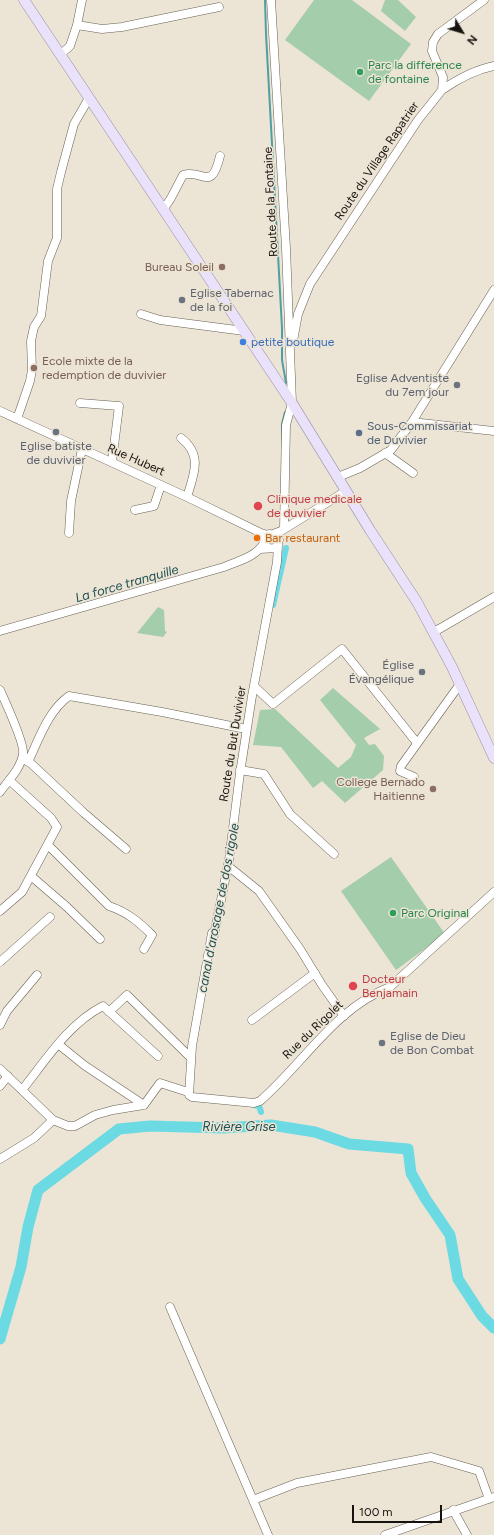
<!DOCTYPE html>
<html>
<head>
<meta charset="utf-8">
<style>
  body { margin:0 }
  #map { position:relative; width:494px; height:1535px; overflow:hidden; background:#ece4d5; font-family:Figtree,sans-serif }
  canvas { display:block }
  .north { position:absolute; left:442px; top:12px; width:40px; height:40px; -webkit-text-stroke:3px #ece4d5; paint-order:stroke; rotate:128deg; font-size:11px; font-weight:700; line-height:16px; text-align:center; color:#17140f }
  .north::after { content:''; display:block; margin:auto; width:14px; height:18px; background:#17140f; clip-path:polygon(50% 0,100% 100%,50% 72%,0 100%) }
  .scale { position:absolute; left:352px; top:1505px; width:90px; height:18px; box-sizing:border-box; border:2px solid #17140f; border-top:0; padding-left:5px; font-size:12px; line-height:14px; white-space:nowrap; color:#17140f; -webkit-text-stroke:3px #ece4d5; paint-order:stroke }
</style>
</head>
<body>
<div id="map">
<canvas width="494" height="1535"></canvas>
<div class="north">N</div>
<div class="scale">100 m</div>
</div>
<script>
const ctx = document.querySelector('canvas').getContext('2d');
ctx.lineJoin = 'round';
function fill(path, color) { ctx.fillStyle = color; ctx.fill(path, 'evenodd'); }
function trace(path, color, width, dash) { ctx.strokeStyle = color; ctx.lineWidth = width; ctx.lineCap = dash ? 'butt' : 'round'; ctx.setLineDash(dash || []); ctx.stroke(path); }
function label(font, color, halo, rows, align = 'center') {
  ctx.font = font + ' Figtree,sans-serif'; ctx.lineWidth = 3; ctx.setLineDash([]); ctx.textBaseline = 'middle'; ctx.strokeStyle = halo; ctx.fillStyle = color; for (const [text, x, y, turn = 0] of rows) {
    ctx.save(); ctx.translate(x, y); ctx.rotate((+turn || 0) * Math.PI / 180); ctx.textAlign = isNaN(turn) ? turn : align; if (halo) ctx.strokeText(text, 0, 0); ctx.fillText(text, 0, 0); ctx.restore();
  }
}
fill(new Path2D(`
  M314,0h38l59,44 -42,57 -84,-61z
  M385,0h13l18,17 -11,14 -24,-20z
  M158,607l6,3 1,21 2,1 -4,5 -26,-4z
  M333,688l47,41 -16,9 5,7 6,-1 9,12 -1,14 -38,33 -23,-22 -9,7 -32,-41 -28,-2 7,-35 15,-1 63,59 13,-11 5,-12 -36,-45z
  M391,857l54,77 -49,36 -55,-79z`), '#a4cdac');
trace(new Path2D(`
  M265,0l1,34 16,294v32l4,23
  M282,464v-40l3,-12`), '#529fa3', 2);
trace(new Path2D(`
  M273,605l13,-57
  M253,1103l1,2 5,1 2,6`), '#6cdae2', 6);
trace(new Path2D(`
  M0,1339l21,-72 7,-40 10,-37 81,-61 31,-3 73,2 48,-3 44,7 34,12 59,5 3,24 14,25 25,37 8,44 24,37 12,12`), '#6cdae2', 11);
const minor = new Path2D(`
  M271,0l15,248 6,155 -6,22 -2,104
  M77,25l5,-25
  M61,54l9,-8 7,-21 25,4 20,-2 97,-20
  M442,90c16,-11 32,-20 52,-24
  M163,210l8,-12 12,-23c21,-6 28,18 37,-19
  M141,314l19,6 84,11
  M293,341l5,-27 12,-30 108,-164 24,-30 1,-13 -11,-26 1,-9 5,-8 46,-34
  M80,403l39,3 -7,56
  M0,411l187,86 74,36 6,2
  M17,419l13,-38 2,-11 -1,-29 3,-14 7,-11 7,-55 9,-23v-49l4,-17 13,-48 15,-26
  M412,422l82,9
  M181,438c22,17 13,36 6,59
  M385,453l28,20
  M338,477l22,-9 31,-18 21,-28 82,-132
  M135,510l19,-4 7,-21
  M69,533l2,-32 11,-52
  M273,534l8,-3 65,-40
  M278,545l-1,17 -25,134 -12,77 -11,87 -15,75 -2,-2 -20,113 -3,49 3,2 62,6 6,-2c43,-37 75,-93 130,-114l104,-95
  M260,549l16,-1 3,-8 -4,-5 -6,-1 -5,3v6l4,5
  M0,631l224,-64c14,-6 32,-10 40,-24
  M434,632l60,-35
  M254,686l19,18 69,-55 75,94
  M0,690c5,11 25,54 23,64 -2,14 -15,27 -23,38
  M23,756l61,57 42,36
  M28,762c11,-23 20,-51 41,-66l93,16 84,17
  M240,770l24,4 26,40 44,40
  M414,777l-14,-6 1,-5 59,-82
  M48,845l61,61c18,6 30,16 43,29l-8,14
  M228,866l31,25 41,58 22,36 22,31
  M31,876l36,31 33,32
  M0,911l22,-19 35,-65 -6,-9 -42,-38
  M0,962l50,-45
  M109,1012l18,-17 64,63
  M252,1020l63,-47
  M0,1025l7,-14 30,-36
  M58,1044l26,21 60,40
  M0,1069l53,51
  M0,1086l8,-10
  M22,1090c24,-30 46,-66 81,-84l55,50
  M0,1159l34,-21 19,-18 15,6h7l20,-11 18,-5 31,-5 16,-22 28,9
  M170,1307l98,228
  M253,1500l44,-17 134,-26 48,14 10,28
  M453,1510l14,25
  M385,1535l109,-38`);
const major = new Path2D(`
  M24,0l268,403 78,127 47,72 35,65 42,91`);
trace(minor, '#676154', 9);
trace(major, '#978ea6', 11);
trace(minor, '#fff', 8);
trace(major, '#eae2fa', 10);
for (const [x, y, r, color] of [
  [360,72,4,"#2e9e5b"],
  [222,267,4,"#8d6e63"],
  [182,300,4,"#6b7280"],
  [243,342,4,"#3f7fe0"],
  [34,368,4,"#8d6e63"],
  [457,385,4,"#6b7280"],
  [56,432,4,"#6b7280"],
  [359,433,4,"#5c6f8a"],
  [258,506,5,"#e0444e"],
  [257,538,4,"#e8710a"],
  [422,672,4,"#6b7280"],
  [433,789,4,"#8d6e63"],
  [393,913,4,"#2e9e5b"],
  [353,986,5,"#e0444e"],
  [382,1043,4,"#6b7280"]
]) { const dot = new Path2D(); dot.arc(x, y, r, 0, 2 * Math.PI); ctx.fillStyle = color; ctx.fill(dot); trace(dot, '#ece4d5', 1.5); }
label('12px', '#27864d', '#ece4d5', [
  ["Parc la difference",368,65],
  ["de fontaine",368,79],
  ["Parc Original",401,913]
], 'left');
label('12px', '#17140f', '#ece4d5', [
  ["Route du Village Rapatrier",377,161,-56],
  ["Route de la Fontaine",271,202,-93],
  ["Rue Hubert",136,460,24],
  ["Route du But Duvivier",233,744,-81],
  ["Rue du Rigolet",313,1030,-44]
]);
label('12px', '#785e54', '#ece4d5', [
  ["Bureau Soleil",214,267],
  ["Ecole mixte de la",42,361,"left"],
  ["redemption de duvivier",42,375,"left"],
  ["College Bernado",425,782],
  ["Haitienne",425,796]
], 'right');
label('12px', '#5b616d', '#ece4d5', [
  ["Eglise Tabernac",190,293],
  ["de la foi",190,307],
  ["Eglise Adventiste",449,378,"right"],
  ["du 7em jour",449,392,"right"],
  ["Eglise batiste",56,446,"center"],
  ["de duvivier",56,460,"center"],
  ["Église",414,665,"right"],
  ["Évangélique",414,679,"right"],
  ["Eglise de Dieu",390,1036],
  ["de Bon Combat",390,1050]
], 'left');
label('12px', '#366cbe', '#ece4d5', [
  ["petite boutique",251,342]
], 'left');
label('12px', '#4e5e75', '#ece4d5', [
  ["Sous-Commissariat",367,426],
  ["de Duvivier",367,440]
], 'left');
label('12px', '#be3a42', '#ece4d5', [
  ["Clinique medicale",267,499],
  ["de duvivier",267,513],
  ["Docteur",362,979],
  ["Benjamain",362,993]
], 'left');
label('12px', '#c56008', '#ece4d5', [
  ["Bar restaurant",265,538]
], 'left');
label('italic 13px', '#1e4f52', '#ece4d5', [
  ["La force tranquille",127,584,-16],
  ["canal d'arosage de dos rigole",219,908,-79],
  ["Rivière Grise",239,1127]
]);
</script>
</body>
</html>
